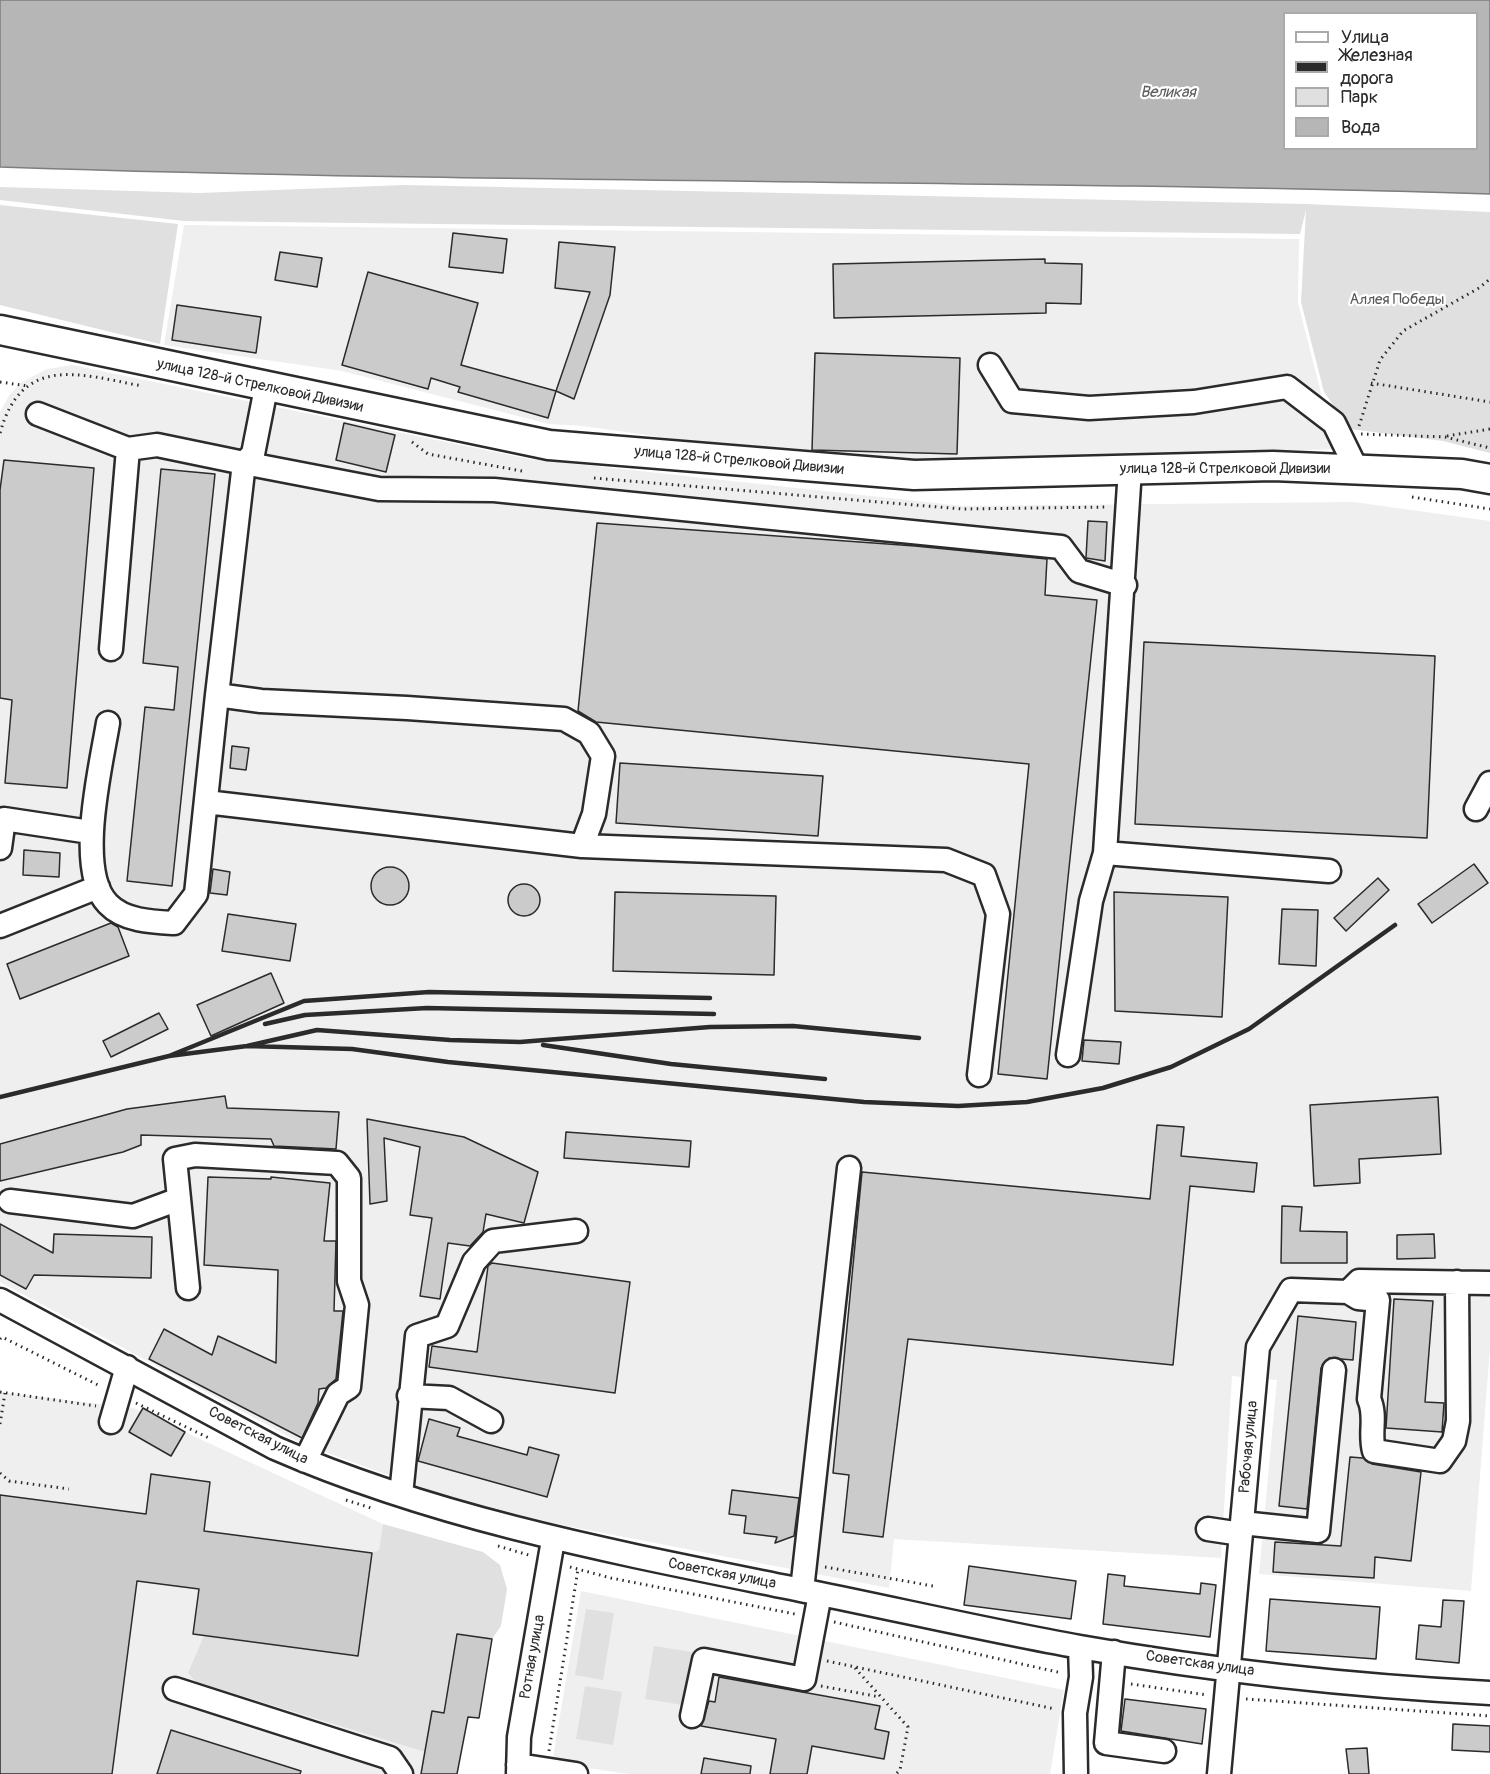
<!DOCTYPE html>
<html>
<head>
<meta charset="utf-8">
<style>
  body { margin:0 }
  #map { position:relative; width:1490px; height:1774px; overflow:hidden; background:#fff; font-family:Pangolin,sans-serif }
  canvas { display:block }
  .legend { position:absolute; left:1283px; top:12px; width:195px; height:138px; box-sizing:border-box; background:#fff; border:2px solid #aaa; margin:0; padding:8px 10px; list-style:none; font-size:18px; color:#2b2b2b }
  .legend li { display:flex; align-items:center; gap:12px; height:30px }
  .legend b { width:30px; border:2px solid #aaa }
</style>
</head>
<body>
<div id="map">
<canvas width="1490" height="1774"></canvas>
<ul class="legend">
<li><b style="height:8px;background:#fff"></b>Улица</li>
<li><b style="height:8px;background:#2b2b2b"></b>Железная дорога</li>
<li><b style="height:16px;background:#e0e0e0"></b>Парк</li>
<li><b style="height:16px;background:#b6b6b6"></b>Вода</li>
</ul>
</div>
<script>
const ctx = document.querySelector('canvas').getContext('2d');
ctx.lineJoin = 'round';
function fill(path, color) { ctx.fillStyle = color; ctx.fill(path, 'evenodd'); }
function trace(path, color, width, dash) { ctx.strokeStyle = color; ctx.lineWidth = width; ctx.lineCap = dash ? 'butt' : 'round'; ctx.setLineDash(dash || []); ctx.stroke(path); }
function label(font, color, halo, rows, align = 'center') {
  ctx.font = font + ' Pangolin,sans-serif'; ctx.lineWidth = 4.5; ctx.setLineDash([]); ctx.textBaseline = 'middle'; ctx.strokeStyle = halo; ctx.fillStyle = color; for (const [text, x, y, turn = 0] of rows) {
    ctx.save(); ctx.translate(x, y); ctx.rotate((+turn || 0) * Math.PI / 180); ctx.textAlign = isNaN(turn) ? turn : align; if (halo) ctx.strokeText(text, 0, 0); ctx.fillText(text, 0, 0); ctx.restore();
  }
}
fill(new Path2D(`
  M184,225l1115,14 -1,64 23,90 21,56 -384,11 -177,-6 -198,-28 -34,-2 -207,-53 -178,-26z
  M72,365l457,94 434,47 391,-4 136,19v827l-19,243 -212,-17 18,-194 -45,-4 -11,182 -327,-19 -5,49 -405,-78 -181,-66 -303,-162v-870l10,-18 12,-12 25,-13z
  M0,1392l133,16 250,116 -4,27 -7,2 -14,103 -170,17 9,9 228,70 -4,20 7,2h-428z
  M581,1591l483,99 -14,84h-421l-77,-11z`), '#efefef');
fill(new Path2D(`
  M404,185l902,19 184,8v241l-47,-12 -93,-12 -26,-37 -23,-90 5,-92 -6,24 -1116,-13 -184,-21v-13l199,6z
  M0,205l178,19 -18,120 -160,-39z
  M383,1524l100,28 17,13 7,24 -6,37 -9,13 -35,-5 -13,79 -12,-2 -7,41 -229,-70 -8,-9 16,-37 154,20 14,-103 7,-3z
  M586,1609l28,4 -11,67 -28,-5z
  M654,1646l38,6 -9,53 -38,-6z
  M585,1686l37,6 -9,53 -37,-6z`), '#e0e0e0');
const water = new Path2D(`
  M0,0h1490v194c-497,-15 -994,-10 -1490,-27zM1284,14h192v134h-192z`);
fill(water, '#b6b6b6');
trace(water, '#7e7e7e', 1.5);
const building = new Path2D(`
  M453,233l54,6 -4,34 -54,-6z
  M559,242l56,5 -5,48 -36,104 -18,-8 34,-99 -35,-4z
  M280,252l42,6 -5,29 -42,-7z
  M1045,259v4l37,1 -1,40 -35,-1v10l-212,5 -1,-54z
  M368,272l110,31 -17,62 95,26 -8,27 -90,-26 2,-5 -29,-9 -3,11 -86,-24z
  M177,305l84,12 -5,36 -84,-13z
  M815,353l145,5 -3,96 -145,-4z
  M344,423l51,12 -9,37 -50,-12z
  M4,460l90,8 -27,320 -62,-5 7,-83 -12,-2v-208z
  M161,469l54,5 -43,412 -45,-5 18,-174 29,3 4,-43 -35,-4z
  M1088,521l19,1 -2,39 -19,-3z
  M597,523l318,23 132,13 -2,36 52,5 -50,479 -49,-5 31,-310 -433,-42 -18,-11z
  M1144,642l291,14 -8,182 -292,-14z
  M232,746l17,2 -3,22 -16,-2z
  M620,763l203,13 -5,60 -202,-13z
  M24,850l36,3 -1,24 -36,-2z
  M1474,864l14,19 -56,40 -14,-19z
  M371 886a19 19 0 1 1 38 0a19 19 0 1 1-38 0Z
  M213,869l17,3 -3,23 -17,-2z
  M1378,878l11,12 -43,41 -12,-13z
  M508 900a16 16 0 1 1 32 0a16 16 0 1 1-32 0Z
  M615,892l161,4 -2,79 -161,-4z
  M1114,892l114,5 -6,120 -107,-6z
  M1282,909l36,1 -2,56 -37,-2z
  M228,914l68,10 -6,37 -68,-10z
  M111,923l7,4 11,29 -109,43 -13,-35z
  M271,973l13,30 -73,33 -14,-31z
  M159,1013l9,16 -57,28 -8,-16z
  M1084,1040l37,2 -2,22 -37,-3z
  M225,1096l2,12 112,4 -3,37 -62,-3 -3,-7 -130,-4v10l-18,7 -123,29v-37l127,-35z
  M1438,1097l3,57 -82,5 1,24 -46,3 -4,-81z
  M367,1119l97,18 74,35 -14,51 -38,-9 -3,18 -13,14 -22,-3 -8,56 -20,-3 12,-78 -22,-3 10,-68 -36,-9 3,63 -17,3z
  M1157,1125l27,2 -3,29 76,7 -3,29 -64,-6 -17,179 -265,-26 -25,198 -40,-5 6,-57 -16,-2 29,-301 288,27z
  M566,1132l125,9 -2,26 -125,-9z
  M208,1177l63,2v-2l59,6 -6,58h12l-2,70h9l-7,68 -10,9 -7,1 -1,14 -16,35 -153,-79 15,-30 48,26 6,-19 58,27 2,-93 -74,-5z
  M1282,1206l20,1 -2,24 47,1v31h-66z
  M0,1224l53,29 1,-19 98,3 -1,41 -117,-3 -8,14 -26,-14z
  M1434,1234l1,24 -38,1v-24z
  M492,1263l138,19 -15,111 -186,-26 3,-21 45,6 11,-86z
  M1394,1299l39,2 -8,101 19,1 -2,29 -56,-4z
  M1298,1316l58,6 -3,38 -24,-2 -8,10 -14,141 -28,-3z
  M143,1408l42,24 -14,24 -42,-24z
  M429,1419l31,9 -3,8 70,19 2,-8 30,8 -12,42 -129,-36z
  M1350,1457l13,1 9,6 49,8 -10,89 -36,-4 -1,21 -101,-6 2,-30 66,4z
  M151,1474l59,8 -6,49 168,22 -14,103 -165,-22 6,-45 -62,-8 -25,193h-112v-279l146,19z
  M732,1490l67,8 -5,38 -19,7 2,-6 -33,-4 2,-17 -17,-2z
  M969,1566l107,15 -5,38 -107,-14z
  M1108,1574l17,2 -1,10 76,8 1,-11 15,2 -6,52 -107,-13z
  M1270,1599l110,8 -4,52 -110,-8z
  M1443,1600l21,1 -5,62 -43,-4 3,-34 22,2z
  M457,1634l35,5 -13,79 -11,-1 -11,57h-36l11,-63 12,2z
  M719,1677l161,29 -5,23 14,3 -5,27 -72,-13 -5,28h-37l6,-35 -75,-13 8,-25 6,1z
  M1125,1699l81,10 -4,35 -81,-13z
  M1453,1724l37,2v26l-38,-2z
  M171,1730l130,41 -1,3h-143z
  M1367,1748l2,26h-20l-3,-25z
  M704,1758l47,8 -1,8h-49z`);
fill(building, '#cbcbcb');
trace(building, '#2b2b2b', 1.5);
const minor = new Path2D(`
  M990,365l22,36 77,7 105,-6 93,-15 47,36 22,45
  M38,414l90,35 29,-4 87,18 9,-9 13,-66
  M1130,469l-25,384 224,18
  M111,649l17,-200
  M217,695l27,-232 135,26 115,1 567,57 18,24 46,14
  M108,723c-7,43 -33,148 0,181 16,17 45,18 66,19l22,-29 21,-199 44,6 146,7 157,11 25,14 14,23 -9,58 -12,32
  M206,802l376,44 364,14 38,15 14,39 -19,161
  M1476,809l14,-26
  M0,848l4,-29 86,13
  M0,926l98,-39
  M1068,1055l23,-154 14,-48
  M10,1201l123,15 46,-17
  M188,1288l-13,-129 20,-4 142,8 12,15v103l8,24 -8,82 -11,7 -33,67
  M1348,1292l11,-11 131,2
  M0,1300l275,148c170,74 354,107 536,144 89,18 179,39 269,55 135,24 273,39 410,46
  M409,1396l40,2 42,23
  M111,1422l16,-55
  M401,1495l16,-159 30,-10 27,-64 19,-21 83,-10
  M1242,1523l76,8 16,-161
  M1208,1529l33,5
  M802,1590l47,-422
  M1114,1652l-8,91 58,8
  M175,1689l215,69 11,16
  M692,1716l12,-56 100,19 16,-85
  M518,1765l58,9
  M518,1774l1,-37 34,-197
  M1076,1774l-1,-61 6,-36 -1,-30
  M1219,1774l39,-427 33,-57 57,2 10,6 20,2 -9,99c8,17 0,34 5,52l66,10 14,-20 4,-20 -1,-139`);
const major = new Path2D(`
  M0,330l549,115 365,30 359,-9 189,8 28,5`);
trace(minor, '#2b2b2b', 27);
trace(major, '#2b2b2b', 33);
trace(new Path2D(`
  M0,382l28,4
  M1371,383l119,19
  M1359,426l21,-66 23,-29 76,-43 11,-9
  M0,433c22,-79 79,-59 142,-47
  M1361,434l84,3 45,11
  M1447,436l43,-7
  M412,442l16,12 94,17
  M594,478l368,31 146,-2
  M1412,497l78,12
  M0,1339l2,-2 98,49
  M0,1392l96,14
  M136,1403l75,36
  M0,1424l5,-31
  M0,1473l9,8 60,8
  M346,1500l25,8
  M498,1546l34,10
  M570,1567l41,11 184,36
  M825,1567l108,19
  M834,1622l228,51
  M827,1661l228,48
  M855,1668l53,59 -8,43 -4,4
  M1131,1684l76,11
  M821,1686l59,11
  M1246,1699l244,17
  M549,1751l29,-182`), '#2b2b2b', 3, [1.5, 4.5]);
trace(minor, '#fff', 22);
trace(major, '#fff', 28);
trace(new Path2D(`
  M265,1024l40,-9 122,-7 287,6
  M543,1045l128,19 154,15
  M247,1046l105,3 96,13 416,40 94,4 69,-4 76,-14 68,-21 78,-38 146,-104
  M169,1056l78,-10 70,-16 133,10 70,2 190,-15 83,-1 126,12
  M0,1097l169,-41 135,-55 125,-9 281,6`), '#2b2b2b', 4.5);
label('15px', '#585858', '#fff', [
  ["Аллея Победы",1397,300]
]);
label('15px', '#2b2b2b', '#fff', [
  ["улица 128-й Стрелковой Дивизии",260,386,12],
  ["улица 128-й Стрелковой Дивизии",739,461,5],
  ["улица 128-й Стрелковой Дивизии",1225,469],
  ["Советская улица",258,1436,27],
  ["Рабочая улица",1249,1447,-85],
  ["Советская улица",722,1574,11],
  ["Ротная улица",533,1657,-80],
  ["Советская улица",1200,1664,8]
]);
label('italic 16px', '#5c5c5c', '#fff', [
  ["Великая",1168,93]
]);
</script>
</body>
</html>
